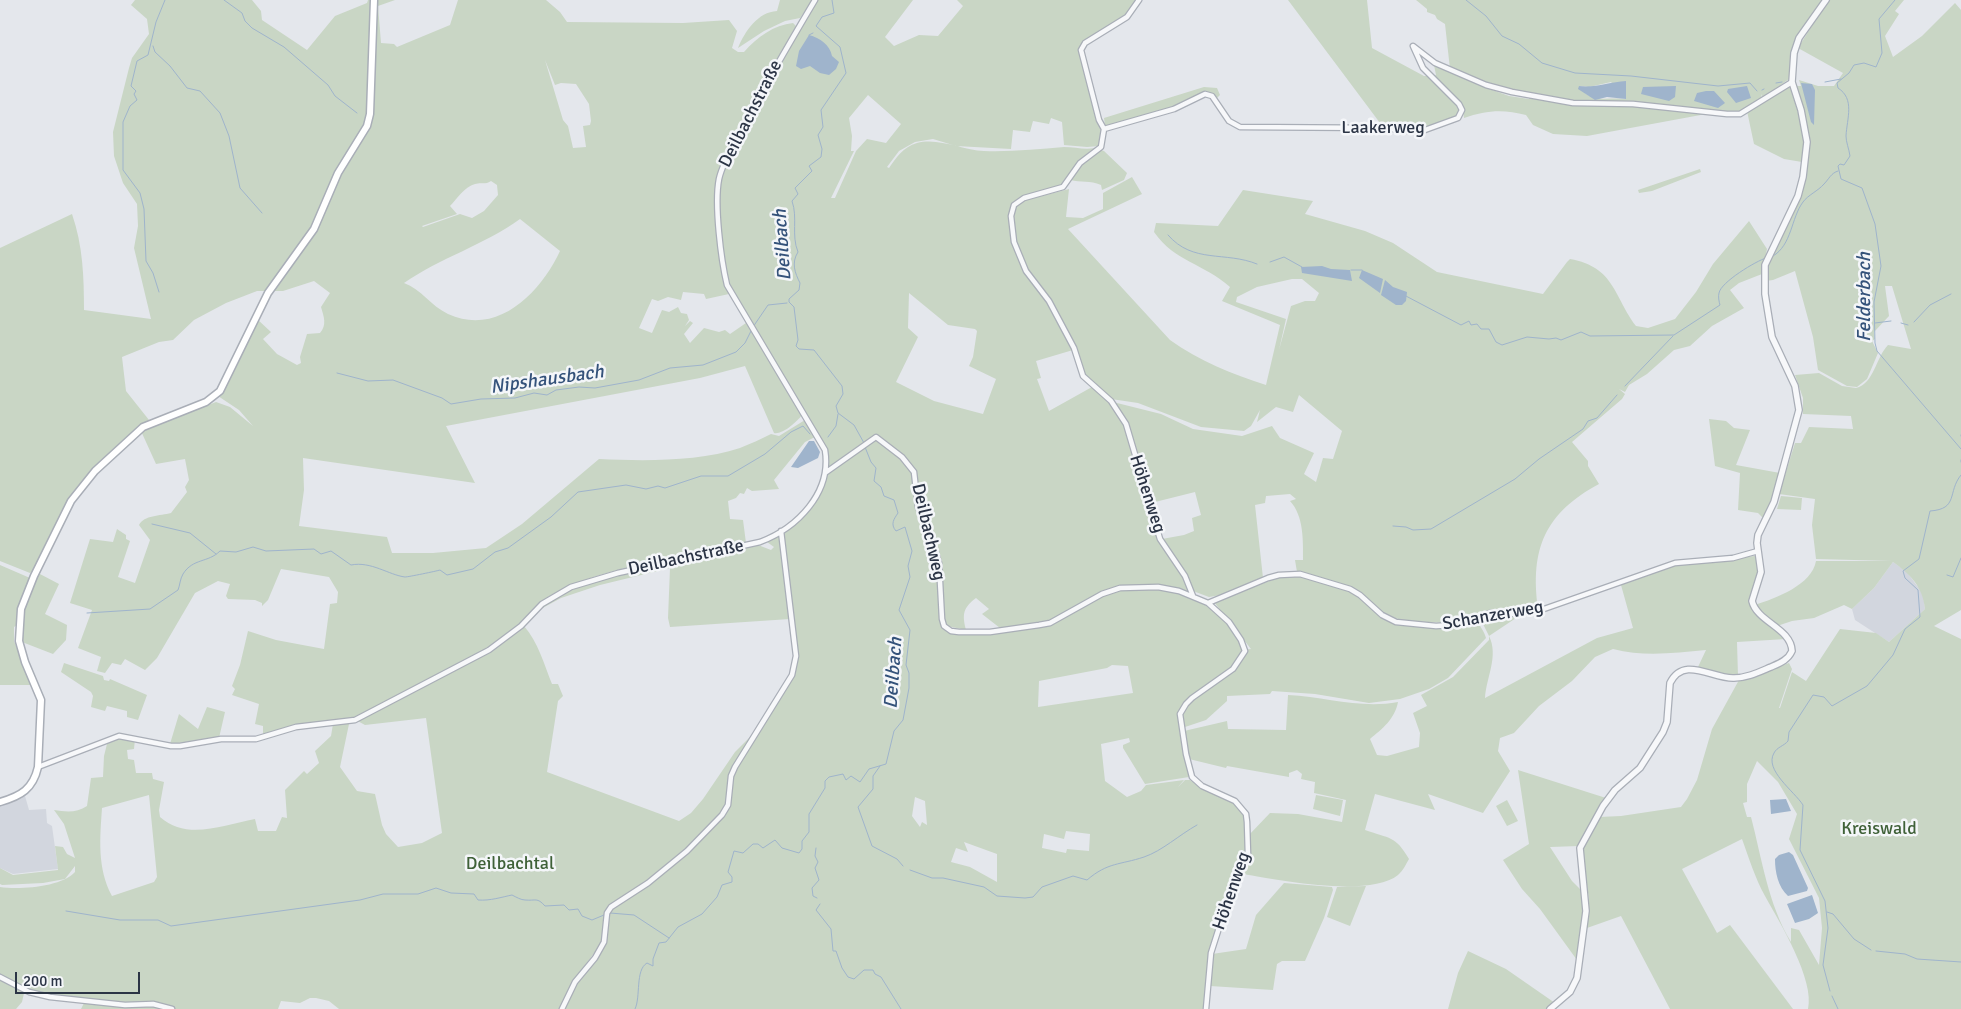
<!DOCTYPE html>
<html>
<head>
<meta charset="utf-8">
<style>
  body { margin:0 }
  #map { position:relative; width:1961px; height:1009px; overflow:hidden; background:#e4e7ec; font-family:Signika,sans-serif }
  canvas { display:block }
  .scale { position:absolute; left:15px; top:972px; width:125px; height:22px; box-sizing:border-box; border:2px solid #2b3445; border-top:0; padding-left:6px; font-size:15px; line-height:18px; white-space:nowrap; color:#2b3445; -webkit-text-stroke:4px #f4f6f9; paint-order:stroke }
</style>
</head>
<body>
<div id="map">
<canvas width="1961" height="1009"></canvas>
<div class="scale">200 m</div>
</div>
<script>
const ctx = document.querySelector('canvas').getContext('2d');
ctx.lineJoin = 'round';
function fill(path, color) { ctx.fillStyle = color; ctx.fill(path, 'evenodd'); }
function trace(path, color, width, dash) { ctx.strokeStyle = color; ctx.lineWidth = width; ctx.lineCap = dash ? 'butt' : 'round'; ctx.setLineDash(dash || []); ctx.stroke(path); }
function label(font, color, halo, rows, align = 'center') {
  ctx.font = font + ' Signika,sans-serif'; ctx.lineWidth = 5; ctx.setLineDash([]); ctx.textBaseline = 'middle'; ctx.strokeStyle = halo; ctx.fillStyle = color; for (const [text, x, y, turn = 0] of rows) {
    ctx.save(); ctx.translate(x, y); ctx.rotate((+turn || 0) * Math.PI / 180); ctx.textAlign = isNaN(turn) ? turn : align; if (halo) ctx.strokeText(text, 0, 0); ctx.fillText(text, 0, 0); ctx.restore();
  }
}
fill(new Path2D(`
  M1893,562l14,10 16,22 2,15 -36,33 -34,-22 -3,-11 22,-21z
  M25,796l4,14 17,-1 1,14 5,3 6,43 -45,5 -13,-6v-62z`), '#d2d6de');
fill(new Path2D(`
  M135,0h117l9,11 1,9 45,30 28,-34 32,-13 1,-3h3l-1,22 5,2 1,-24h19l-17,6 3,37 13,1 3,3 53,-22 8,-25h88l14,12 7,10 116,1 46,-3 8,11 -5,17 6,4h6c13,-15 30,-27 49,-29l3,3 -26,45 -53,107 5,93 7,23 -23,5 -2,-5 -21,-2 -2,8 -13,-3 -10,4 -6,-2 -13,29 13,5 10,-23 7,2 9,-5 3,6 6,1 2,6 -4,6 5,-5 3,2 -9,11 6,9 14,-15 15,4 6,-2 5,4 16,-11 56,92c-5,7 -20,20 -28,18l-29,-67 -45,12 -254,48 29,57 -172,-25 1,32 -5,36 88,11 5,16h41l53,-5 36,-24 77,-65c43,2 99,3 141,-11 10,-4 21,-9 31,-14l8,2 26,-16 10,17 -10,5 -31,38 5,9 -27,2 -5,-3 -3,6 -4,-1 -4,5 -8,3 2,18 13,1 3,23c-58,13 -142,23 -193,51 -15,8 -24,22 -37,33l8,-1c14,16 20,38 28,58h6l5,12 -5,5 -11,71 132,49 12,-8 12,-14 32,-47 26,-26 34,-58 -5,-49 -120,8 -2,-9 2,-50 -70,17 -39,13 -22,12c17,-29 181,-57 219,-65l13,5 3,-3 -7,-5 11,-7 2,1 5,15 -1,-20c24,-21 48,-43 43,-77l-99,-169c-5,-26 -13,-82 -7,-107 5,-18 16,-35 25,-52 22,-43 46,-86 71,-126h96l-28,37 9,9 25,-11 19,1 25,-30 -6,-6h181l-12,16 -43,28 -4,8 22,75 -2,19 -12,1 -23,-2 -2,-23 -11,-4 -2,6 -16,-3 -3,11 -17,-2 -2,19 -55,-3 -23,-7 -18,3 -16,9 -12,16 2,1c7,-10 14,-21 28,-25 21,-6 45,7 67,8 27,1 54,-2 80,-4 11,0 20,3 31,1l-15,14 -18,24 -47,15 -6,10 1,8 5,-12 7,-6 47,-12 -3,28 17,1 20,-9v-16l29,-16 10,17 -74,35 102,111c29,21 62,34 96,45l14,-60 -58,-24 8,-14c-27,-24 -55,-25 -76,-55l2,-9 62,3 25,-36 70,11 -8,13 60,17 28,12 44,29 106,22 24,-32 3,-3c45,8 44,38 66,67l12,2 27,-9 21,-27 17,-28 36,-43 18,28 -5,25 -23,9 -9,7 14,18 -32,18 -22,20 -16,4 -27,24 -18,11 -4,7 -6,-3 6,5 -3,5 -50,43 16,19v5l11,18c-54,29 -69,65 -61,124l-51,4 -36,11 -47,-2 -20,-7 -21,-20 -12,-7 -54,-15 -2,-12h8c0,-19 1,-44 -13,-59l6,-2 -6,-5 -24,2 -1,7 -10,2 8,73 -36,16 -18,3 -16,-6 -31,-52 22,-4 10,-4 -2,-13 9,-3 -6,-23 -44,11 -24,-79 -14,-22 48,12 32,15 49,7 30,-10 8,12 34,15 -10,21 12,8 7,-24 10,1 9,-28 -43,-36 -6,17 -17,-5 -19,15 3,-12 -9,16 -7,5 -43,-4 -63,-24 -27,-4 -26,-23 -12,-26 -37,11 5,17 -4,1 12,32 43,-24 18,14 15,23 8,35 25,78 28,43 6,19c21,8 47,27 50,51l9,-1 -37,-47 66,-25 17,-1 52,14 11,6 28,24 47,8 43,-9c1,8 6,11 8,19l-38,40 -19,11 -29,10 -31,4 -54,-9 -43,-3 -2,3 -43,2v5l-21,19 -27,9 10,48 -44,7 -22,-36v-3l7,-3 -1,-4 -28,6 4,37 22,16 14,-6 5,-6 38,-5 -6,7 7,-7h5l10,7 28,11 11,9 6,8 2,39 -38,99 -5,56h-640c11,-24 26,-44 38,-67l-28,39 -13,28h-222l-10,-8 -13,-3h-6l-10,5 -19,-2 -3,8h-197l3,-6 -59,-14 -3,13 -6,7h-16v-122c19,3 62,0 75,-15v-6l-10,13 -22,4 -41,2 -2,-1v-16l13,7 45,-5 -3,-24 8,1 4,7 8,4 -11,-34 -10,-14c12,2 23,3 33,-4l4,-28 12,-1 1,-21 4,-16 12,-3 15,2 -1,10 -7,1 1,9 6,1 2,13h16l1,6 11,3 -5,28 1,7c27,24 63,8 95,2l3,12h18l6,-14 5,1 -2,-28 19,-19 3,3 12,-11 -4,-12 16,-15 2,-12h16l-9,43 17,24 18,3 7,31 4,9 12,13 24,-4 20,-10 -16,-115 -61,7 -11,-6 -58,6 -33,10v-9l-8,-2 4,-20 -27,-9 3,-6 -3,-3 8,-21 8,-34 28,9 48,9 6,-45 7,-1 1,-11 -9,-15 -48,-8 -13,31 -6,6v-3l-7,-3 -27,-1 -2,-3 4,-12 -12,-3 -23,12 -38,65 -12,12 -20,-11 -4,6 -9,-2 -7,10 -8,-2 4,-14 -23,-9 14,-38 -22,-7 20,-64 23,3 4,-13 9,6v4l4,2 -12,36 17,6 15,-43 -11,-15c5,-10 21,-9 32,-12l16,-21 -2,-5 4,-7 -4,-21 -29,5 -15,-33 75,-29 14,5 23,19 -14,-16 -21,-14 39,-77 14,13 -8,7 14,15 20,11 4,-2 -1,-6 7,-23 13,-1c7,-8 4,-16 1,-26l9,-14 -16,-12 -31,10h-26l-31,12 -32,17 -21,20 -14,2 -37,15 4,34 23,29 -63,59 -53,92 -3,2 -30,-12v-313l72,-34c11,32 12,63 12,96l67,9 -17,-71 4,-22 -1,-22 -14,-21 -9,-27 -1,-24 16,-64 3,-10 17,-24 -2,-15 -16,-14zM545,60l10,25 6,-2 15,1 13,20 2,17 -1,4 -7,1 3,21 -13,1 -5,-22 -5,-6zM868,95l33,29 -15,19 -19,-4 -11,12 -21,47h-4l23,-47h-3l1,-15 -3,-18zM491,181l6,4 1,10 -14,16 -12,7 -12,-4 -37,13 -1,-1 35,-12 -7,-8c7,-7 14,-19 25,-22 6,-2 10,1 16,-3zM520,219l40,32c-19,41 -62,86 -112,63 -17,-8 -27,-25 -44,-31 36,-25 80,-38 116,-64zM1292,279h10l17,14 -4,8h-10l-14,5 -12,44 7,-31 -50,-17 1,-5 20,-10zM909,293l39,32 27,4 2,2 -4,26 -4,9 27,13 -13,35 -49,-13 -38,-19 22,-45 -10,-9zM976,598l13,11 -7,5 18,14 33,-5 -1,5 -47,7 -1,-3 -32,-2 -5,-4 19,4c-4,-16 -3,-22 10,-32zM1112,665l16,1 5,27 -95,14 1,-26 68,-13zM149,795l8,82 -3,5 -42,14c-15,-28 -12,-58 -10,-88zM915,797l10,4 2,24 -5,-3 -2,5 -8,-11zM1066,831l24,3 -1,17 -22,-2 -1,4 -24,-5 2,-14 20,5zM964,842l33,12v28l-27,-15 -19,-5 5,-14 12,4z
  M780,0h33l-13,18 -15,3 -21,10 -26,17c7,-17 20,-36 39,-37z
  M1288,0h79l5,48 52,28h5l32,33 -4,8 -35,13 -39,-3z
  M1416,0h407c-19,28 -33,44 -34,79l-26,19 -2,-4 1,5 -22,14 -34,1 -119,22 -34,-2 -20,-9 -7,-10c-22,-6 -40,-5 -62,3l-2,-13 -28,-29 2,-1 -2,-10 50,22 25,9 20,3v-5l-19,-2 -60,-23 -5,-45 -8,-5 -2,-4 -8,-3v-3zM1611,82l15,17c-19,-2 -36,5 -47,-13l10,1z
  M1828,0h76l-9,11 4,3 -14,22 8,21 29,-21 33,-33 6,7v600l-27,16 27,13v370h-153c7,-29 -28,-86 -43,-113 -10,-18 -16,-38 -23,-57l-60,30 35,64 13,-8 63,84h-123l-49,-93 -34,12 2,-29 -7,-48 6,-17 11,-17 22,-1 60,-9 6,-8 10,-19 15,-51 27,-49 50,-17 3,6 -13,39h1l12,-36 14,9 34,-52 36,4 13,9 36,-33c-2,-22 -15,-35 -32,-47l-19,26 -22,21 -8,-4 -30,13 -22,3 -15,5 -22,-21c21,-7 57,-20 61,-44h76l-76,-2 -4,-34 3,-26 -36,-5 16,-51h6l8,-16 44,2 -2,-13 -48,-2v-16l-8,-23 24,-2 23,13 14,2c18,-4 20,-31 32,-43l23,4 -19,-63h-7l4,30 -15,16 1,7 -3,2 6,12 -11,26 -10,8 -10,-1 -29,-16 -5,-33 -18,-66 -22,9 -7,1c2,-25 15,-43 26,-64 24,-47 18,-84 4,-131h5l-2,-6 19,6h16l9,-13 -45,-25zM1757,761l21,21 19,32 -8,25 30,59 3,30 -3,37 -20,-35 -8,-2v14c-23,-38 -29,-83 -40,-125h-4l-4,-14 4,-1v-18z
  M1789,85c8,24 19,52 13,77l-18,-3 -30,-15 -7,-33z
  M1204,87l13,1 3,7 -3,3 -10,-5 -34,15 -68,18 -1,-8z
  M1098,149l6,2 23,22 -3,7 -22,10 -1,-5c-11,-5 -20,-2 -31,-5l11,-17z
  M1700,169l1,3 -49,19 -13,2 -1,-3z
  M1709,419l17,2 8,7 16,2 -14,35 44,8 -8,29 -8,17 -6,-6 -20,-3 2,-37 -25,-7z
  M1781,496l21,2 -1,12 -24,-1z
  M1755,556l5,10 -9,38 35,35 -49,3 1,34h-9l-31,-9 8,-17c-32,3 -62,7 -93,-1l-18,8 -23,24 -33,25 -25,27 -14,5 -2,13 12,20 -27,42 -55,-19 7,16 -60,-16 -10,36c25,9 30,5 44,29 -3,5 -6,12 -11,16 -28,23 -121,5 -155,-1l7,-22 -2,-16 22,-23 28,1 44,8 4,-22 -32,-7 1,-11 -14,-3 1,-5 -5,-4 -8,3v4l-62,-11 -1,2 -37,-9 -5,-28 43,-10 1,8 58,1 2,-35c38,2 73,14 110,7 -3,17 -16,27 -28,37l7,16 10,1 32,-9 1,-14 -7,-20 14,-7 -6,-11 32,-18 36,-37v-4l-9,-18 21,-4h29l-14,4 -27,18c10,20 -3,42 -4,62l112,-60 36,-10 -12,-43 52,-20z
  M0,565l30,13 -10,23 -3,24 -3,2v14l17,44h-31z
  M38,573l21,11 -14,30 22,11 -1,15 -13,14 -31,-12 1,-33z
  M64,663l39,13 1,4 5,1 1,-2 37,16 -9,25 -11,-3v-6l-20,-5 -2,5 -14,-4 2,-11 -2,-4 -30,-20z
  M207,707l18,5 -6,26 -49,6 9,-30 19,15z
  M1518,770l88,28 -27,48 -29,1 22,34 12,12v15l-7,52 -37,-51 -18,-20 -19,-29 26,-16z
  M1316,795l27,5 -3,16 -27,-7z
  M1507,800l11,21 -11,5 -11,-20z
  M1284,883l48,4 1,3 -9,28 -19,43h-23l-5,3 -4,26 -63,-4 2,-32 34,-5 10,-34z
  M1366,886l-16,40 -23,-9 10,-30z
  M1468,951l38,18 49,34 -8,6h-99l10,-36z`), '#c9d6c5');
fill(new Path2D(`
  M809,35c11,3 21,10 23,21l7,6 -3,7 -7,6 -9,-2 -10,-7 -9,3 -5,-3 3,-15z
  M1626,81v18l-19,-2 -12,3 -17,-11 1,-3c16,2 31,-4 47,-5z
  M1801,83l11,1 3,6 -1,35 -3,-3z
  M1676,86l-1,11 -6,4 -28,-7 2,-7z
  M1747,86l4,12 -15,5 -9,-11 1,-3z
  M1706,91h8l11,12 -7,5 -24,-7 3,-8z
  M1322,266l9,3 19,1 2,11 -50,-8 -1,-6z
  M1362,270l21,9 -3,14 -21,-15z
  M1385,280l8,7 14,5 -1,9 -4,4h-6l-15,-10z
  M809,441h5l6,11 -2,6 -20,10 -7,-1z
  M1786,799l5,12 -20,3 -1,-14z
  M1789,852l4,3 15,33 -1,3 -19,5c-10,-9 -13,-24 -13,-37l4,-4z
  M1812,895l6,18 -9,6 -14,4 -8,-19z`), '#9fb4cc');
trace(new Path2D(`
  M224,0l18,13 3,8 7,7 32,19 44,38 7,11 22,17
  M832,0l2,13 -12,4 -6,9 24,21 6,26 -25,37 2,17 -5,8 4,14 -1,8 -12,9 3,5 -17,17 3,6 -6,7c6,17 -1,34 6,51 -7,11 -3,21 2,31l-1,7 -10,9v3l5,5 4,33 -2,6 3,3 15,1 28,36 1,8 -7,12 2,7 16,12 10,18
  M1466,0l20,16 16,20 17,8 23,19 33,10 56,3 87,10 32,-3 7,8
  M1895,0l-16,19 3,34 -6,14 -12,-4 -10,2 -5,8 -12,10 1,5c17,11 9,30 8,48 0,6 3,13 4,20l-6,9 -4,-1 -2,2 3,13 21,9 13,36 6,42 -7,36 1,41 2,8 84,98
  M809,35l4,-2
  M153,46l2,6 15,14 17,22 13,3 20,22 9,23 11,52 22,25
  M1825,82l16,-3
  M1776,83l6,-1
  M1762,90l2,-1
  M1168,235c25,29 57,16 89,29
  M1773,256c19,-11 18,-38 30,-54 5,-7 15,-11 21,-18 5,-5 7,-11 14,-13
  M1270,262l14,-5 18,10
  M1351,270h11
  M159,292l-6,-19 -7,-12 -2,-52 -4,-16 -17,-23v-48l7,-16 7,-6 -3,-6 2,-3 -5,-5 6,-25 11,-6 8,-33 9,-22
  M1404,295l57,30 8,-4 2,4 6,-1 4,5h8l7,13 6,3 25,-8 22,2 7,-1 5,2 20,-8 9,4 84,-1 46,-30c-1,-3 -2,-9 -1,-12 2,-11 37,-32 47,-35
  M1914,322l16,-17 21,-11
  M1875,323l16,-2
  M1901,323l7,2
  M753,327l15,-22 19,-2
  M337,373l31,8 25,-1 49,18 9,6 30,-5 34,-1 19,-5 13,2 9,-5 23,-3 16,1 44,-8 31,-12 33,-3 33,-13 9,-9 6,-12
  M1625,386l48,-50
  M1961,435v1
  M828,437l8,-11 2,-12
  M1961,460v2
  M152,524l38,9 26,21
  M1393,526l13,1 7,3 18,-1 84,-50 24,-20 44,-30 5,-8 9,-3 20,-23
  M1947,575l6,2 8,-19
  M87,613l63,-4 28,-19c2,-5 2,-11 5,-16 10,-16 25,-11 37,-23l16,1 17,-5 13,4 48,-2 7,5 10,-3 20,14c20,-4 38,10 54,12 3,0 32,-6 35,-7l7,5 26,-6 22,-17 13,-4 43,-31 27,-25 48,-7 20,4 12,-3 7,2 36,-12h27l37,-22 26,-22 12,-6 7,8
  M880,766l-7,10v13l-15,18 14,39 25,13 6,7
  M816,848l-1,8 3,6 -3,6 4,12 -7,8 1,8 4,2
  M910,870l22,8h11l41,9 13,9 28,2 8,-1 9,-10 31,-11 14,4c21,-18 33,-15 57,-23 18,-6 35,-22 53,-32
  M820,904l-4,6 15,19 2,22h3l6,17 6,9 6,2 10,-9h9l2,4 6,3 20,32
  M66,911l54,9h38l13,6 189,-26 23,-6h35l18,-6 15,5 23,1 4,6c12,1 24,-3 34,-5 4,2 9,5 13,5 11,1 12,-3 20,6l19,-1 5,5 9,-1 4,7 10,4 12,-5
  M1827,912l6,2 21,25 17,11
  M610,913l24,2 35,23
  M1876,951l29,3 12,5 44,3
  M1830,991l-7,-26 5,-37 -3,-27 -25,-51 3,-45c-9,-14 -39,-35 -29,-52 3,-6 10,-7 14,-12l1,-9 24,-37 11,2 8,9 35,-20 26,-31 12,-26 15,-12 -2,-27 -13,-12 -2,-7 16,-12 11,-48c29,-2 17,-19 31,-36
  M1832,996l6,13
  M635,1009c6,-12 0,-39 12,-46l6,3v-7l6,-16 7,-1 12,-15 24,-13 15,-17 5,-12 10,-3v-5l-4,-5 6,-21 9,2 10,-9h5l5,4 12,-8 7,8 17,5 3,-4v-8l7,-9v-18l16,-26v-7l4,-4 14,-3 3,6 5,-4 9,6 9,-13 17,-5 8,-33 9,-11 6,-32v-15l-3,-8 4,-35 -11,-20 11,-33 -2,-11 4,-15 -7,-24 -9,4c-6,-7 -2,-12 2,-18l-4,-13 -10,-4 -3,-9 -7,-6 2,-13 -5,-6 -6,-15`), '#9fb4cc', 1);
const minor = new Path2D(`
  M1139,0l-12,17 -42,26 -4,7 18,70 5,9 -3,18 -21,16 -17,24 -39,11 -10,7 -3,11 3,26 12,29 23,30 25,47 9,28 28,25 15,23 34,115 25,37 8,20
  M1104,129l70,-20 31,-15 7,2 17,25 11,6 143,1 27,3 15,-1 33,-12 4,-8 -3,-6 -36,-36 -10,-22 22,17 51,22 26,7 61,11 60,1 94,10h13l52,-32
  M825,473l51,-36 26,20 12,15 4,35 13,30 8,26 3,56 2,7 7,5 8,1h31l49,-7 11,-2 52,-29 18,-6 38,-1 21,4 29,12 21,19 12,18 4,11 -12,18 -41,29 -6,6 -6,10 6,40 6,23 10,9 33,15 11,13 1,8 1,33 -23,54 -14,44 -5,56
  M1208,603l60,-25 11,-3 21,-1 50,15 10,6 22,20 14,7 40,4 16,-1 38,-12 28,1 26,-5 131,-46 58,-5 25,-7
  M38,767l81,-31 52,10h9l41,-7h35l40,-12 59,-7 134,-70 32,-24 21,-22 29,-17 47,-14 142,-31c37,-14 72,-49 65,-92l-98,-165c-6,-25 -13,-81 -8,-106 4,-18 16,-36 24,-52 23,-44 47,-85 72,-127
  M0,977l29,15 21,5 75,8 28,-1 19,5
  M562,1009l13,-27 20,-24 9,-16 3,-29 4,-6 37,-24 39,-32 35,-36 6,-10 3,-29 4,-9 57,-92 4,-19 -15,-125`);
const tertiary = new Path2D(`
  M1550,1009l20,-17 7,-14 9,-67 -6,-63 23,-42 12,-16 25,-22 23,-36 4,-10 3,-39c14,-28 42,-4 64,-5 13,0 25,-6 37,-11 9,-4 17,-7 21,-16 -1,-23 -35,-29 -40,-50l9,-29 -4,-29 1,-8 16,-33 25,-92 -4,-24 -23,-49 -7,-43v-29l33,-69 5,-19 4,-35 -6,-32 -9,-28 2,-29 5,-15 27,-38`);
const secondary = new Path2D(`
  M0,802c21,-6 33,-13 38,-35l3,-67 -16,-38 -6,-21 2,-32 13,-33 37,-75 24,-30 48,-44 63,-25 14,-11 48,-98 46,-64 24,-56 29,-47 3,-12 4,-114`);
trace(minor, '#a9aeb7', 7);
trace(tertiary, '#a9aeb7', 8);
trace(secondary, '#a9aeb7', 9);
trace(minor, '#f7f8fa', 4.5);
trace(tertiary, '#f7f8fa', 5.5);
trace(secondary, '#fff', 6);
label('18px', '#2b3445', '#f4f6f9', [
  ["Deilbachstraße",751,114,-63],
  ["Laakerweg",1383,128],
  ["Höhenweg",1147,494,72],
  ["Deilbachweg",928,532,77],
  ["Deilbachstraße",686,558,-12],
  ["Schanzerweg",1493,616,-10],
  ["Höhenweg",1232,891,-71]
]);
label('18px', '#3f6138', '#f4f6f9', [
  ["Kreiswald",1879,829],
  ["Deilbachtal",510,864]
]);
label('italic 19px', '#34527a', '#f4f6f9', [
  ["Deilbach",783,245,-94],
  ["Felderbach",1865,297,-90],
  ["Nipshausbach",547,380,-8],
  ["Deilbach",894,673,-86]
]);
</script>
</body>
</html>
